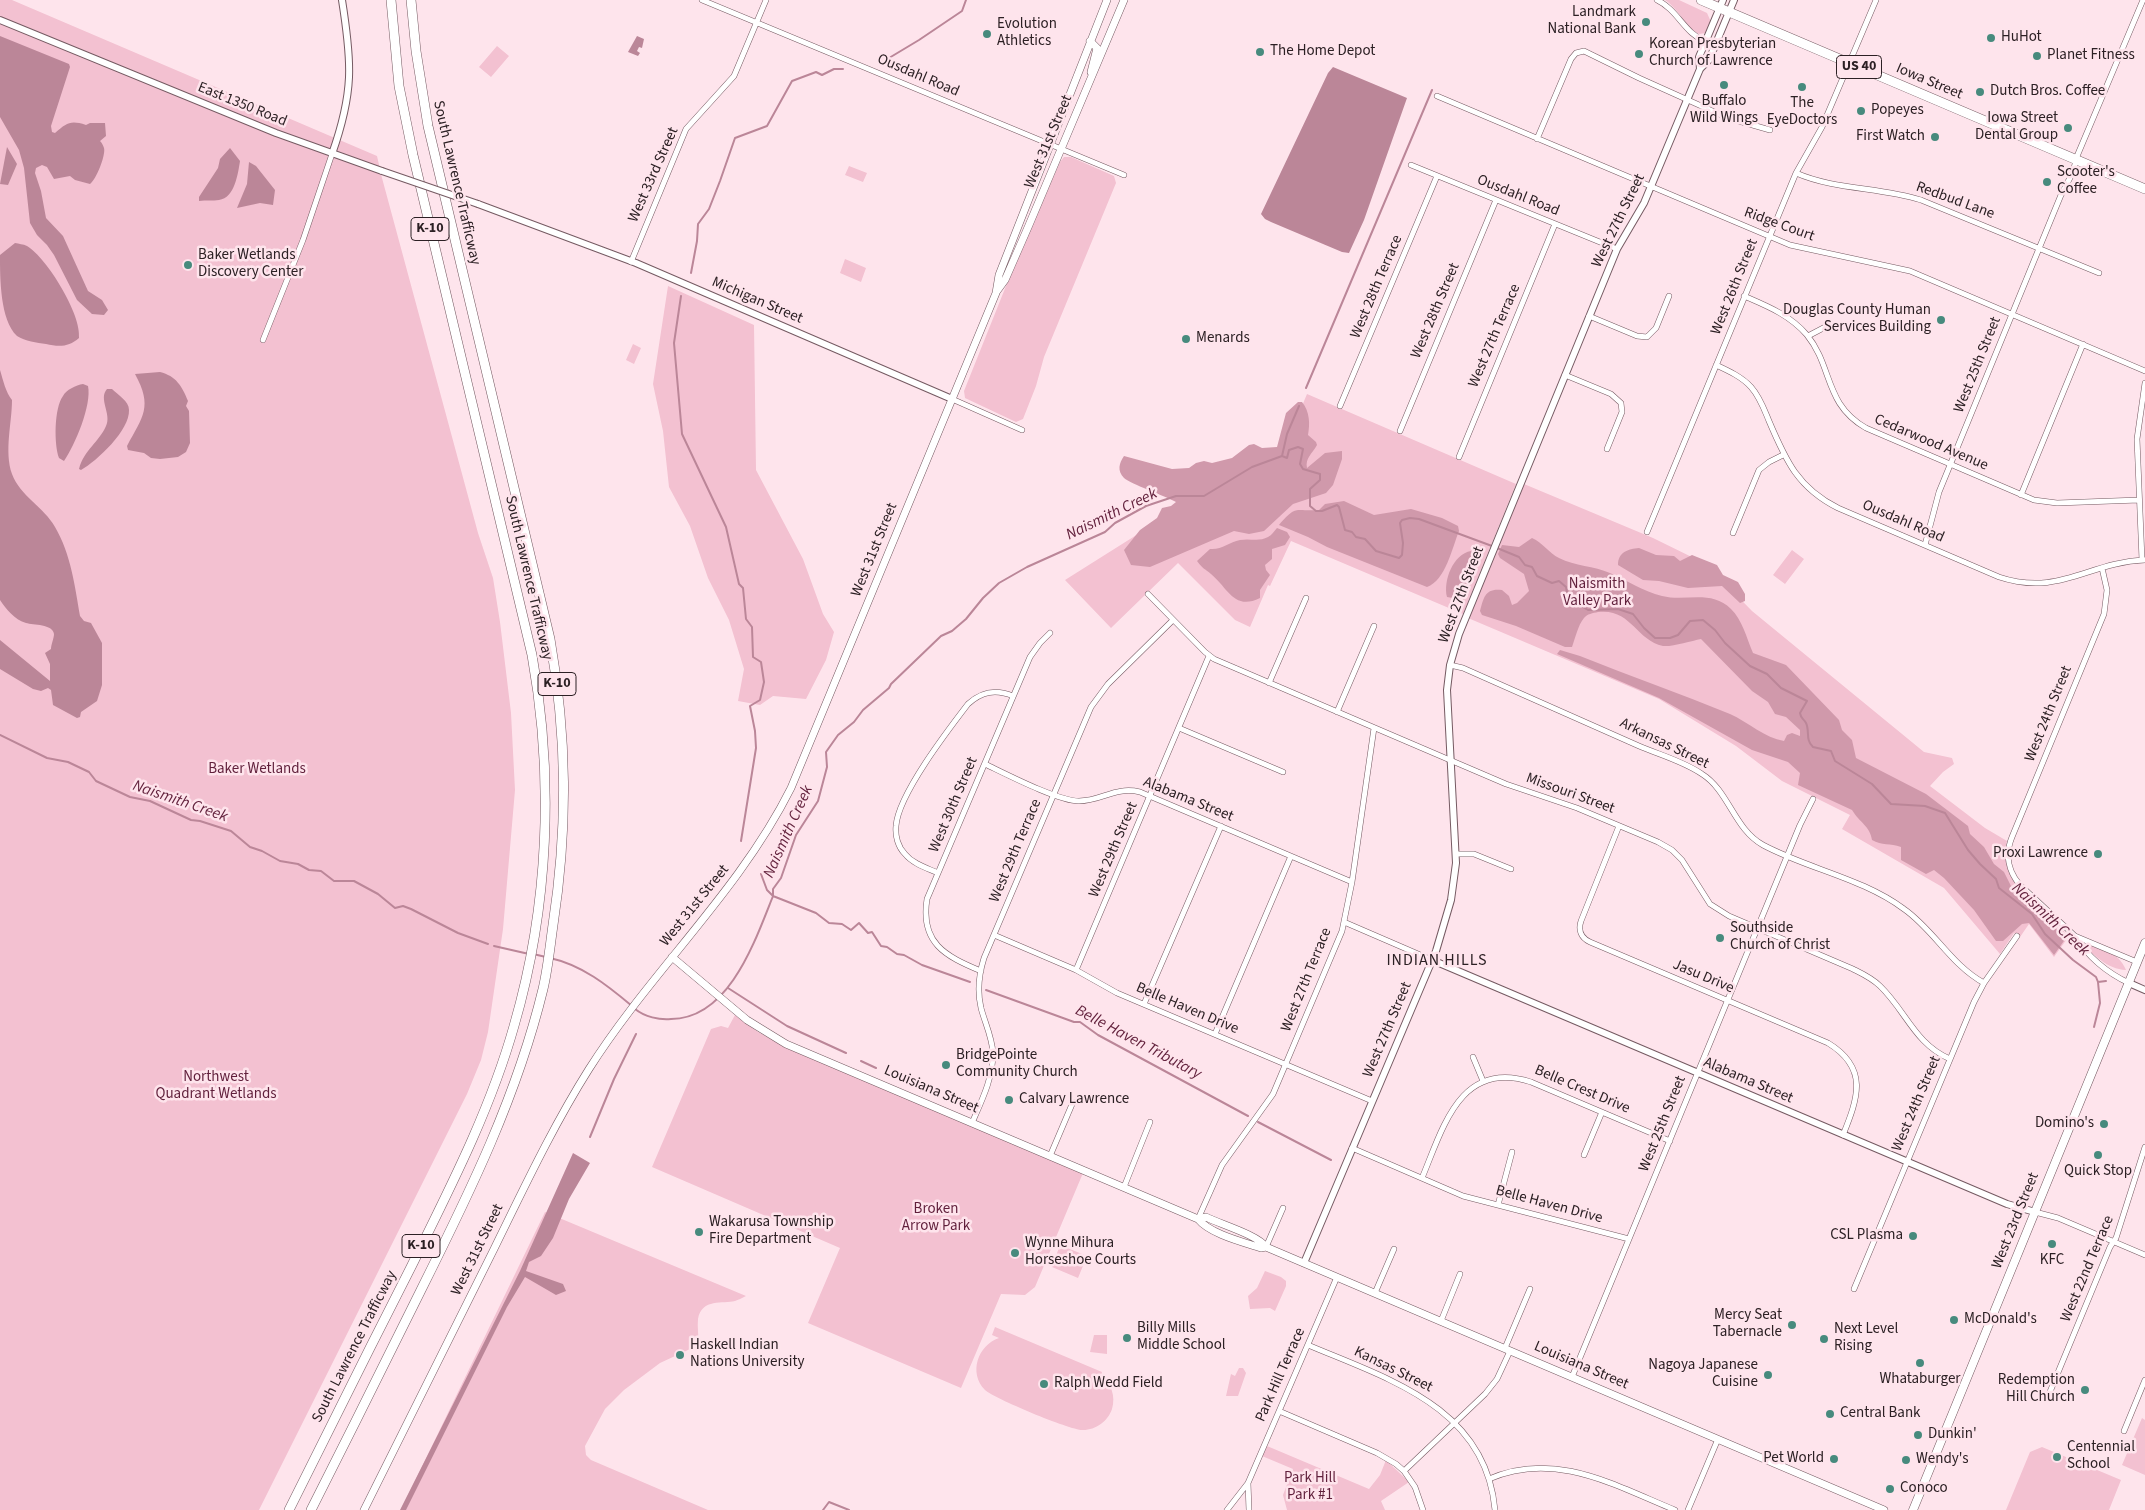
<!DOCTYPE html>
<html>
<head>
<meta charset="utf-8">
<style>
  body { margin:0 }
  canvas { display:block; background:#fee4ec }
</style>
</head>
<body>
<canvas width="2145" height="1510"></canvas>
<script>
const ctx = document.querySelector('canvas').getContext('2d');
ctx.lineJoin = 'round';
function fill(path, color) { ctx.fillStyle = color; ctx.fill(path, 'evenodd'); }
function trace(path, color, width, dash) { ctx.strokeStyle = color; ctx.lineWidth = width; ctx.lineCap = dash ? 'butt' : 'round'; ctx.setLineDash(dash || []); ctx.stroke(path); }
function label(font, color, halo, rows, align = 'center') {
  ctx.font = font + ' "Source Sans 3",sans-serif'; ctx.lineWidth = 5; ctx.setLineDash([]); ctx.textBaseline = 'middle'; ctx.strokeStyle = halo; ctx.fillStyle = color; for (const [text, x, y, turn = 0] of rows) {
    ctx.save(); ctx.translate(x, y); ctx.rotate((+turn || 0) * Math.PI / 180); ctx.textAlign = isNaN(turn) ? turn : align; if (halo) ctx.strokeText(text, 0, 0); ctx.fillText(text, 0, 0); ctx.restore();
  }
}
fill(new Path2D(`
  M0,0h12l365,156 5,22 96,355 15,45 7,44 11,91 4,77 -12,139 -15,103 -7,28 -14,34 -208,416h-259z
  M1665,0h14l28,13 4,9 -5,11 -7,1c-14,-7 -20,-25 -34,-34z
  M497,46l12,10 -18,21 -12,-10z
  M1064,157h7l43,19 2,7 -72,174 -8,29 -13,33 -7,3 -51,-24 -1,-7 42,-105 54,-124z
  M849,166l18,7 -4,9 -18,-7z
  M845,259l21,9 -5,14 -21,-9z
  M668,286l86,39 2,145 47,89 20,55 11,18 -8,28 -20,39 -33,-3 -13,9 -22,-4 6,-32 -15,-49 -21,-42 -18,-52 -21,-39 -6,-56 -10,-47z
  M633,344l8,4 -7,16 -8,-4z
  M1307,394l209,90 -53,130 -172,-73 -21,45 -2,-1 -18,42 -15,-7 -57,-57 -67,65 -46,-48 127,-80 60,25z
  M1524,484l129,54 53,26 46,47 172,141 28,6 2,6 -11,8 -13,14 55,42 22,13c-11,42 35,69 62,95l-15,21 -25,-33 -9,13 -6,-4 -14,21 -56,-66 -102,-59 8,-14 -68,-34 -46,-35 -77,-47 -191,-81z
  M1792,550l12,9 -19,25 -12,-9z
  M2081,940c17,6 38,12 45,30 -19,-1 -32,-15 -45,-28z
  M735,1015l23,17 33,18 292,123 -48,114 -10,8 -24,-1 -40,94 -153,-65 32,-75 -188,-81 59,-138 10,-3 7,2z
  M545,1212l201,84c-4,2 -8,4 -11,5 -12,3 -33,-3 -37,18 -1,8 1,16 0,24l-10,7 -28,13 -36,27 -19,19 -20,37 1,9 5,5 117,50h-307z
  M1060,1245l27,11 -9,22 -26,-11z
  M1265,1271l16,6 5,4v5l-11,25 -5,-3 -20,1 -2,-13 9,-8z
  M995,1327l107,45 -1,3c10,8 15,21 11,34 -4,12 -16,21 -29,21 -11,1 -90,-32 -98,-40 -17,-17 -7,-45 14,-52l-7,-3z
  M1094,1335h13v19l-17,-2z
  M1239,1368h4l3,5 -8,23h-12l5,-22 4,2z
  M2142,1418l3,2v55l-23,-10z
  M1267,1446l102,43 11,-14 6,-15 23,22 -28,19 4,9h-98l-4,-15 10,-26 -31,-13z
  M2042,1447l79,33 -12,30h-103l24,-58z`), '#f3c1d1');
fill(new Path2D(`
  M1298,402h4c8,10 8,22 6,33l8,7 1,3c-5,9 -12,13 -10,23l18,-15 17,-2v8l-9,26 -7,8 -33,11 -29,27 -15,3 -15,-3 -84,36 -19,-2 -7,-15 16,-20 17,-12 5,-10 9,-2 5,-4c-11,-6 -45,-18 -52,-24 -7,-7 -5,-15 0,-22l48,13 17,-1 7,-5 8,-2 8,2 20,-5 17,-13 5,-1 8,4 15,-1 9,-34z
  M1344,501l30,14 37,-6 31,9 16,8 1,5c-7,17 -13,49 -32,56l-100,-40 -19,-10 -29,-12c18,-21 16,-13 40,-15l6,-6z
  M1277,528l10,4 3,5 -5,8 -13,4v10l-7,6 1,5 4,5 -10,15v8c-26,13 -32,-10 -49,-24 -7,-6 -7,-4 -14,-13l13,-12c12,1 19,-7 30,-9 10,-2 19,2 28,-3 4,-2 6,-6 9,-9z
  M1532,538c11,5 17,15 27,20 16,8 35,8 51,15 18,8 33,18 52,23 24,6 49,-7 69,13 11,10 16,30 22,44l33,12 53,55 3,10 10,10 4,18 70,36 42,32 2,8 14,13 10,17 10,8 7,14 55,52 -12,17 -25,-32 -7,1 -19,17h-7l-22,-31 -30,-32 -10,-8 -8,4 -25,-14v-13c-11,-4 -19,-1 -29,-7 -2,-14 -12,-17 -20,-30l-54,-25 2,-12 -12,-11 -36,-12 -93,-52 -102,-44 3,-4 20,6c50,20 101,38 150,58 18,8 35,24 54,27l3,-6 5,-2 8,3v-6l-14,-13 -11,-3 -7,-12 -16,-11 -51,-52c-10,2 -29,8 -38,7 -27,-6 -32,-38 -65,-34 -5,1 -11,2 -14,6 -6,7 -9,21 -12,29h-7l-49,-21 -34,-11 -2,-4c4,-14 5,-23 22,-21l7,6 3,9 5,-2 12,-12 -5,-17 -24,-16 -2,-4 4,-9 17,2z
  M1639,548l17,7 18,1 6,5 12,-6 25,10 6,10 15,7 7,12v7l-5,2 -18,-17 -34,2 -29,-7 -16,-1 -25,-15c0,-13 10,-16 21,-17z
  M1471,551l3,5c0,15 -3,31 -10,44l-17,-3c-4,-16 6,-43 24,-46z`), '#d099ab');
fill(new Path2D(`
  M0,36l69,28 1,3 -19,59 1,6 3,1c12,-10 15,-13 31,-8l4,-2h15l1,13 -6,5c2,2 3,4 4,7 2,7 -8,32 -14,36l-15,-4 -5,-4 -16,3 -7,-12 -5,-2 -6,3 -1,5 6,18 5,27 17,18 25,55 14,9 6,10 -4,5 -12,-1 -15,-14 -23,-45 -7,-10 -10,-10 -7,-12 -6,-55 -5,-18 -19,-33z
  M637,36l7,3 -2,9 -3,-1 -2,4 3,2 -2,3 -10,-4z
  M1333,67l74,31 -43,122 -15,33 -7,-1 -71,-30 -6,-3 -4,-5 67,-141z
  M7,147l10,17 -9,21 -8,-1z
  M230,148l10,13c-2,12 -5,37 -21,39 -6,1 -13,0 -20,1v-4l19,-29 2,-9z
  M249,162l7,4 19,24 -2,15 -13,-2 -23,5 10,-24z
  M15,243c4,1 8,1 12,3 20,12 55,69 52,92 -10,9 -20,9 -33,6 -9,-1 -21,-3 -29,-8 -17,-16 -17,-58 -17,-81z
  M0,370c3,10 6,23 12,30 0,23 -8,51 0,74 8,22 32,33 43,53 16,27 20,60 25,89l4,5 7,2 11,20v42l-5,16 -16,11 -1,5 -3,1 -24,-13 -2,-15 -3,-2 -7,3 -8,-2 -33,-20v-29l50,41v-17l-5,-11 6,-4c0,-4 3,-11 3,-15 -1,-10 -21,-9 -28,-11 -11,-3 -20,-14 -26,-23z
  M160,372c16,4 22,14 28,29l-2,5 3,5 1,32 -4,9 -8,5 -18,2 -9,-1 -7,-5 -16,-3 -1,-4c16,-30 26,-39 8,-72z
  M83,384l5,2c4,19 -13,59 -24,75l-5,-3c-5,-13 -5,-50 4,-62 3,-6 13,-11 20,-12z
  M107,389h5c6,6 17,12 17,21 1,20 -32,51 -48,60l-2,-1c5,-19 20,-27 27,-43 6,-12 -8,-27 1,-37z
  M573,1153l17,10 -21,36 -16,39 -12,18 -12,6 -3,9 37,13 3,7 -10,4 -31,-18 -18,30 -101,203h-6l120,-239z`), '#bb8698');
trace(new Path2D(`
  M879,64l40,-24 43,-29 4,-11
  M691,273l6,-32 1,-17 11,-15 11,-28 15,-43 32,-12 25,-45 24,-9 6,3 12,-6h9
  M681,296l-7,47 8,91 44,93 13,57 4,4 3,31 6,8 1,30 8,5 3,20 -4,18 -10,6 5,25 1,17 -15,93
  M1306,388l126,-298
  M1282,456l5,-22 12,-28
  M1497,548l22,9 6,8 7,2 5,9 15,7 7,-2 7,6 2,11 20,12 30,-1 15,5 11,14 11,10h15l8,-3 12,-14 13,-1 12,10 10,13 25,23 17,8 14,14 26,13 -7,12c1,6 3,5 6,10 4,8 -1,17 7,24l18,4 4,10 37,23 19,20 34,2 20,7 23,37 12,14 16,15 3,9 33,26 13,20 28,26 23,17 2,5 8,-1
  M0,735l47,23 21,4 21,10 7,9 34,16 20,4 41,19 9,1 31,10 19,16 12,4 18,10 18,3 11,6 12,1 13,10h20l24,13 17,14 8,-2 8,3 47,24 30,11
  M761,874l6,16 6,6 43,17 13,10 13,1 9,6 8,-7 9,10 4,-1 9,14 6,1 10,7 7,1 18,10 48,17
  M494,946l35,8
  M533,954l13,3
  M550,958c32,7 57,27 82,48
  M728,988l59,38 59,27
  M986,990l88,32h6l18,13 150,81
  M635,1009c10,8 24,11 36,10 58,0 84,-78 102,-123v-7l8,-11 15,-43 22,-34 9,-34 -1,-15 12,-17 16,-13 9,-12 26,-22 2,-4 50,-48 11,-5 14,-12 17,-21 16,-15 28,-16 78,-35 10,-9 31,-17 30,-10h28l48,-29 30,-11 5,2 2,-8 9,-3 5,2 -3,15 3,5 17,5v6l-10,9v17l6,5h6l15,-6 2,2 6,23 7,2 4,5 9,2 11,12 23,7 3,-3 1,-12 -3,-20 2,-3 8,-2 9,1 73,27
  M2094,1027l6,-24 -2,-21
  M861,1061l15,7
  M1258,1122l73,38
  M590,1137l24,-58 22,-45
  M823,1510l6,-8 20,8`), '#bb8698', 2);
const minor = new Path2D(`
  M702,0l422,175
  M1657,0c21,10 27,33 49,42
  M1437,96l353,149 120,26 235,100
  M1537,139l34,-80 5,-6 8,-2 55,27 89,40 42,12
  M2075,161l68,-161
  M1411,165l206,84
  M1796,173c39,17 84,14 125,27l178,73
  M631,262l55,-133 48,-53 32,-76
  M1744,296c23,10 46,19 63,39 26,32 17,69 59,93l168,72 23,3 82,-3
  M1589,316l48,20 10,1 9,-9 13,-32
  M1808,336l21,-11
  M263,340l40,-100 29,-86
  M1716,365c13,6 26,12 35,22 9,10 13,22 18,34 17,40 29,67 69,87l161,69c60,20 90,-15 146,-17
  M1565,375l46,19 10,9 1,9 -15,37
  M952,399l70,31
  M1340,406l97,-230
  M1400,431l96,-231
  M1459,457l96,-233
  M2021,495l62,-151
  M1647,532l149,-359 26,-46 54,-127
  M1733,533l26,-63 10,-8 14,-7
  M1925,545l14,-53 122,-297 12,-23 3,-12
  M2142,560l-5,-121 8,-56
  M2102,568l5,22 -3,24 -92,223c-7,17 -4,34 8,48l55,51c12,20 32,37 54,47
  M1148,594l57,58 9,7 292,125 71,24 81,34 14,8 10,10 28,44 19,12 124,53c10,5 19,9 27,17 26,25 35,58 70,73
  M1450,665l13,3c59,26 118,52 176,78 21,9 44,15 63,28 27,17 32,55 61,71 45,24 99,33 141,64 30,21 47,56 80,74
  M1269,683l37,-85
  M1337,712l37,-86
  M1179,728l104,44
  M985,764c21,10 73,37 94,37 23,0 36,-15 61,-9l212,90
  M1619,826l-38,95c-3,9 0,17 9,21l238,101c41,25 30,55 15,92
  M1456,854h18l37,15
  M938,873c-11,-5 -25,-9 -33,-19 -7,-7 -10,-18 -9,-28 2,-31 52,-96 72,-122 14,-13 28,-15 45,-8
  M1344,922l88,38
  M994,935l82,35 41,23 255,108
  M2075,936l62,26
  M1076,970l133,-314
  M981,971c-36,-15 -61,-28 -54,-72l103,-242 10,-14 10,-10
  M1144,1004l77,-178
  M1215,1034l76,-178
  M1473,1057l10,24
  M972,1123c10,-23 21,-45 21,-70 -1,-16 -8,-30 -12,-45 -4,-17 -2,-34 3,-50l107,-251 17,-23 65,-64
  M1352,1148l111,48 166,43
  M1584,1155l18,-43
  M1050,1156l23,-54
  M1422,1178c21,-50 38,-119 109,-96l139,59
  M1124,1187l26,-65
  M1498,1205l14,-53
  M2035,1212l23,6 87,37
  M1198,1219l24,-54 51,-71 69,-163 10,-49 22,-154
  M1266,1247l17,-39
  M1854,1289l120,-287 10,-19 33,-47
  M1375,1293l19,-44
  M1441,1321l19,-47
  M1308,1345c80,34 178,62 187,165
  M1505,1348l25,-59
  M1572,1377l228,-552 13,-26
  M2047,1399l63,-152 6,-9 29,-91
  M1279,1411l98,42 19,11 8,7 11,16 8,23
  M2124,1431l21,-51
  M1404,1471l81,-77 12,-15 13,-28
  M1489,1479c65,-29 125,6 186,31
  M1227,1510l21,-27
  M1249,1510l-1,-27 89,-206
  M1688,1510l30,-71`);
const tertiary = new Path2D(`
  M0,20l276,113 106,38
  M1700,69l-1,-12 24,-57
  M332,154c22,-62 20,-91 10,-154
  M478,204l158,59 316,136
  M1432,960l575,244 28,8
  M2129,983l16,7
  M1304,1263l132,-312 15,-51 5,-37 -9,-173 3,-25 9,-31 158,-385 27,-46 56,-134 9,-9 25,-60`);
const secondary = new Path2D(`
  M1090,41l7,7 -6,24
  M997,291l8,-11 24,-55 95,-225
  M672,957l75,63 39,24 412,175c12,15 45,23 63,29l5,-1
  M1198,1219l8,-2c14,7 52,18 60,30l618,263
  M364,1510c43,-87 86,-174 130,-261 30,-61 59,-123 95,-180 62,-98 150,-177 202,-281l205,-495 3,-18 108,-275`);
const primary = new Path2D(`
  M1913,1510l232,-567`);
const trunk = new Path2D(`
  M1701,0l444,189`);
const motorway = new Path2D(`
  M289,1510c40,-80 80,-161 121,-241 39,-79 80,-158 104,-243 35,-120 40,-249 18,-371l-119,-500 -14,-69 -8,-86
  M311,1510c37,-73 74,-147 110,-220 49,-98 96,-194 122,-301 5,-21 7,-43 10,-64 15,-98 14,-189 -3,-286l-122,-513 -12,-75 -5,-51`);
trace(minor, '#755a62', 6);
trace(tertiary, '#755a62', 8);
trace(secondary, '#755a62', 8);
trace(primary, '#755a62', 9);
trace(trunk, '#755a62', 10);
trace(motorway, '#755a62', 10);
trace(minor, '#fff', 5);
trace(tertiary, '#fff', 6);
trace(secondary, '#fff', 7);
trace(primary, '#fff', 8);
trace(trunk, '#fff', 9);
trace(motorway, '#fff', 9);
const tertiaryBridge = new Path2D(`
  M382,171l96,33`);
trace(tertiaryBridge, '#755a62', 8, []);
trace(tertiaryBridge, '#fff', 6);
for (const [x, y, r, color] of [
  [1646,22,5,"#478a7d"],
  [987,34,5,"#478a7d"],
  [1991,38,5,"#478a7d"],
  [1260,52,5,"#478a7d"],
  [1639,54,5,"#478a7d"],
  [2037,56,5,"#478a7d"],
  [1724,85,5,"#478a7d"],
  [1802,87,5,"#478a7d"],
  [1980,92,5,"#478a7d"],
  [1861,111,5,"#478a7d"],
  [2068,128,5,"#478a7d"],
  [1935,137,5,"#478a7d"],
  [2047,182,5,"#478a7d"],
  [188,265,5,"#478a7d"],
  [1941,320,5,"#478a7d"],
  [1186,339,5,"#478a7d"],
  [2098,854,5,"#478a7d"],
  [1720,938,5,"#478a7d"],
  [946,1065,5,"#478a7d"],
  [1009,1100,5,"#478a7d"],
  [2104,1124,5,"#478a7d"],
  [2098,1155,5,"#478a7d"],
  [699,1232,5,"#478a7d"],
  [1913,1236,5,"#478a7d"],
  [2052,1244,5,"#478a7d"],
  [1015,1253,5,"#478a7d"],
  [1954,1320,5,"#478a7d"],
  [1792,1325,5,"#478a7d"],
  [1127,1338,5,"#478a7d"],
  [1824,1339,5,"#478a7d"],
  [680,1355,5,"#478a7d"],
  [1920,1363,5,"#478a7d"],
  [1768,1375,5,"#478a7d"],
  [1044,1384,5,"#478a7d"],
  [2085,1390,5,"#478a7d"],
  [1830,1414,5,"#478a7d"],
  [1918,1435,5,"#478a7d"],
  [2057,1457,5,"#478a7d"],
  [1834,1459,5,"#478a7d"],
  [1906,1460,5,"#478a7d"],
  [1890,1489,5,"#478a7d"]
]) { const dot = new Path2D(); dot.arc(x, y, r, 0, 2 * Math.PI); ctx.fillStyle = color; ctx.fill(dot); trace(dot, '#fee4ec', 2); }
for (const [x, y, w] of [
  [1859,67,45],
  [430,229,38],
  [557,684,38],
  [421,1246,38]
]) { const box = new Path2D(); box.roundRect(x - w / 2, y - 11.5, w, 23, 4); ctx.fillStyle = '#fee4ec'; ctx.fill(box); trace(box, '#2c2024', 1); }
label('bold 14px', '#2c2024', null, [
  ["US 40",1859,67],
  ["K-10",430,229],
  ["K-10",557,684],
  ["K-10",421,1246]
]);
label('15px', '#2c2024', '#fee4ec', [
  ["Landmark",1636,13,"right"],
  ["National Bank",1636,30,"right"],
  ["Evolution",997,25],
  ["Athletics",997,42],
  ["HuHot",2001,38],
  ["Korean Presbyterian",1649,45],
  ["Church of Lawrence",1649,62],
  ["The Home Depot",1270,52],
  ["Planet Fitness",2047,56],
  ["Dutch Bros. Coffee",1990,92],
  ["Buffalo",1724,102,"center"],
  ["Wild Wings",1724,119,"center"],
  ["The",1802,104,"center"],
  ["EyeDoctors",1802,121,"center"],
  ["Popeyes",1871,111],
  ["Iowa Street",2058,119,"right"],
  ["Dental Group",2058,136,"right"],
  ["First Watch",1925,137,"right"],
  ["Scooter's",2057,173],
  ["Coffee",2057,190],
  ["Baker Wetlands",198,256],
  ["Discovery Center",198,273],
  ["Douglas County Human",1931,311,"right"],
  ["Services Building",1931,328,"right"],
  ["Menards",1196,339],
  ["Proxi Lawrence",2088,854,"right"],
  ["Southside",1730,929],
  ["Church of Christ",1730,946],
  ["BridgePointe",956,1056],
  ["Community Church",956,1073],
  ["Calvary Lawrence",1019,1100],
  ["Domino's",2094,1124,"right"],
  ["Quick Stop",2098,1172,"center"],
  ["Wakarusa Township",709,1223],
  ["Fire Department",709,1240],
  ["CSL Plasma",1903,1236,"right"],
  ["Wynne Mihura",1025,1244],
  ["Horseshoe Courts",1025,1261],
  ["KFC",2052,1261,"center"],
  ["Mercy Seat",1782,1316,"right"],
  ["Tabernacle",1782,1333,"right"],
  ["McDonald's",1964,1320],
  ["Billy Mills",1137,1329],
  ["Middle School",1137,1346],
  ["Next Level",1834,1330],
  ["Rising",1834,1347],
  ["Haskell Indian",690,1346],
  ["Nations University",690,1363],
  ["Nagoya Japanese",1758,1366,"right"],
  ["Cuisine",1758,1383,"right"],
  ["Whataburger",1920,1380,"center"],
  ["Redemption",2075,1381,"right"],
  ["Hill Church",2075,1398,"right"],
  ["Ralph Wedd Field",1054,1384],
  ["Central Bank",1840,1414],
  ["Dunkin'",1928,1435],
  ["Centennial",2067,1448],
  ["School",2067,1465],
  ["Pet World",1824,1459,"right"],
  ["Wendy's",1916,1460],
  ["Conoco",1900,1489]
], 'left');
label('15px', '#2c2024', '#fee4ec', [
  ["Ousdahl Road",918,76,23],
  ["Iowa Street",1929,82,23],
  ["East 1350 Road",242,105,22],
  ["West 31st Street",1049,142,-67],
  ["West 33rd Street",654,175,-66],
  ["South Lawrence Trafficway",456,183,77],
  ["Ousdahl Road",1518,196,22],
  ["Redbud Lane",1955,201,20],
  ["West 27th Street",1619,221,-64],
  ["Ridge Court",1779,225,20],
  ["West 28th Terrace",1377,287,-67],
  ["West 26th Street",1735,287,-68],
  ["Michigan Street",757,301,23],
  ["West 28th Street",1436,311,-67],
  ["West 27th Terrace",1495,336,-67],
  ["West 25th Street",1978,365,-68],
  ["Cedarwood Avenue",1931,443,23],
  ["Ousdahl Road",1903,522,23],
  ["West 31st Street",875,550,-68],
  ["South Lawrence Trafficway",528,578,77],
  ["West 27th Street",1462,595,-69],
  ["West 24th Street",2049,714,-68],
  ["Arkansas Street",1664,744,26],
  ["Missouri Street",1570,794,20],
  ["Alabama Street",1188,800,22],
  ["West 30th Street",954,805,-67],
  ["West 29th Street",1114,850,-67],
  ["West 29th Terrace",1016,851,-67],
  ["West 31st Street",695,906,-51],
  ["Jasu Drive",1703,977,23],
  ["West 27th Terrace",1307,980,-68],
  ["Belle Haven Drive",1187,1009,23],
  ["West 27th Street",1388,1030,-67],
  ["Alabama Street",1748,1081,23],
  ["Louisiana Street",931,1090,23],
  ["Belle Crest Drive",1582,1090,23],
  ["West 24th Street",1917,1104,-67],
  ["West 25th Street",1663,1124,-68],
  ["Belle Haven Drive",1549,1205,15],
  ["West 23rd Street",2016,1221,-68],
  ["West 31st Street",478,1250,-64],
  ["West 22nd Terrace",2088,1269,-67],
  ["South Lawrence Trafficway",355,1347,-63],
  ["Louisiana Street",1581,1366,23],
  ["Kansas Street",1393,1370,26],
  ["Park Hill Terrace",1281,1375,-66]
]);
label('15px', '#601f3b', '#fee4ec', [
  ["Naismith",1597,585],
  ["Valley Park",1597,602],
  ["Baker Wetlands",257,770],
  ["Northwest",216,1078],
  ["Quadrant Wetlands",216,1095],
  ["Broken",936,1210],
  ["Arrow Park",936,1227],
  ["Park Hill",1310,1479],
  ["Park #1",1310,1496]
]);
label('italic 16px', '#64233e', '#fee4ec', [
  ["Naismith Creek",1112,515,-26],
  ["Naismith Creek",180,802,19],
  ["Naismith Creek",789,832,-66],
  ["Naismith Creek",2050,920,43],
  ["Belle Haven Tributary",1138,1043,28]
]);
ctx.letterSpacing = '1px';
label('16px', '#2c2024', '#fee4ec', [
  ["INDIAN HILLS",1437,961]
]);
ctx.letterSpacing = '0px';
</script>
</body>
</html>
